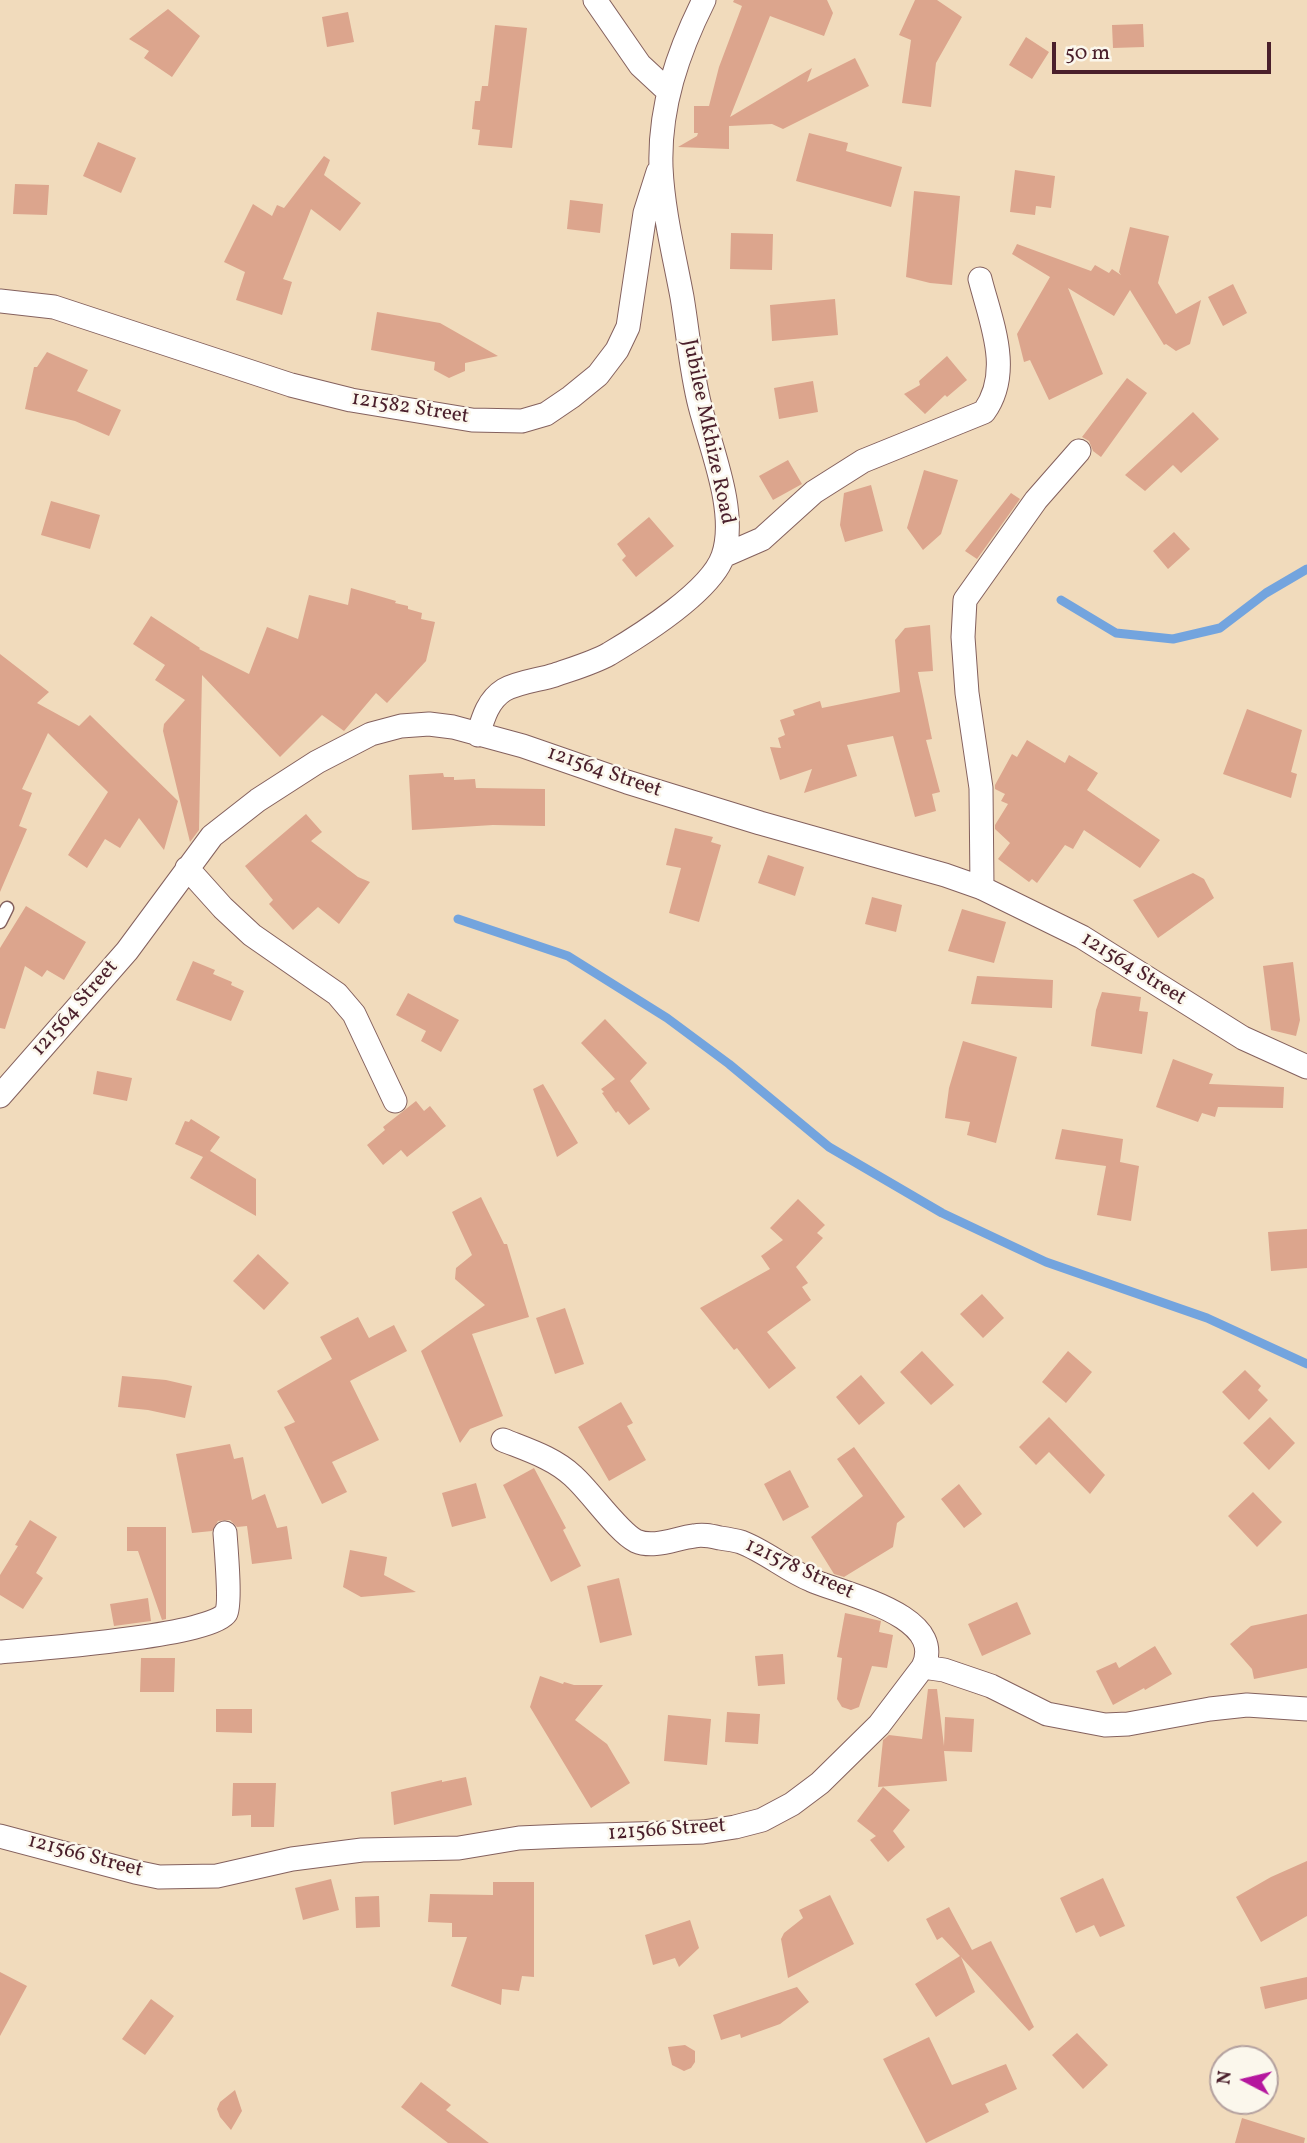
<!DOCTYPE html>
<html>
<head>
<meta charset="utf-8">
<style>
  body { margin:0 }
  #map { position:relative; width:1307px; height:2143px; overflow:hidden; background:#f1dbbc; font-family:Vollkorn,serif }
  canvas { display:block }
  .north { position:absolute; left:1209px; top:2045px; width:70px; height:70px; box-sizing:border-box; background:#fbf7ec; border:2px solid #b4a19f; border-radius:50%; rotate:277deg; font-size:19px; font-weight:700; line-height:28px; text-align:center; color:#4a1f2b }
  .north::after { content:''; display:block; margin:auto; width:24px; height:32px; background:#b5179e; clip-path:polygon(50% 0,100% 100%,50% 72%,0 100%) }
  .scale { position:absolute; left:1052px; top:42px; width:219px; height:32px; box-sizing:border-box; border:4px solid #4a1f2b; border-top:0; padding-left:9px; font-size:21px; line-height:24px; white-space:nowrap; color:#4a1f2b; -webkit-text-stroke:5px #fbf7ec; paint-order:stroke }
</style>
</head>
<body>
<div id="map">
<canvas width="1307" height="2143"></canvas>
<div class="north">N</div>
<div class="scale">50 m</div>
</div>
<script>
const ctx = document.querySelector('canvas').getContext('2d');
ctx.lineJoin = 'round';
function trace(path, color, width, dash) { ctx.strokeStyle = color; ctx.lineWidth = width; ctx.lineCap = dash ? 'butt' : 'round'; ctx.setLineDash(dash || []); ctx.stroke(path); }
function fill(path, color) { ctx.fillStyle = color; ctx.fill(path, 'evenodd'); }
function label(font, color, halo, rows, align = 'center') {
  ctx.font = font + ' Vollkorn,serif'; ctx.lineWidth = 5; ctx.setLineDash([]); ctx.textBaseline = 'middle'; ctx.strokeStyle = halo; ctx.fillStyle = color; for (const [text, x, y, turn = 0] of rows) {
    ctx.save(); ctx.translate(x, y); ctx.rotate((+turn || 0) * Math.PI / 180); ctx.textAlign = isNaN(turn) ? turn : align; if (halo) ctx.strokeText(text, 0, 0); ctx.fillText(text, 0, 0); ctx.restore();
  }
}
trace(new Path2D(`
  M1061,600l55,33 57,6 47,-11 46,-35 41,-24
  M458,919l110,37 99,62 62,46 100,83 113,66 104,49 161,56 100,46`), '#73a4de', 9);
fill(new Path2D(`
  M734,0h93l6,13 -9,23 -54,-20 -40,101 82,-49 -5,14 48,-24 14,28 -86,43 -11,-5 -43,2v23l-51,-2 19,-11 1,-3h-4v-27h15l10,-39 23,-61 -9,-4z
  M915,0h22l25,17 -26,46 -5,44 -29,-4 9,-63 -12,-5z
  M168,9l32,27 -28,41 -28,-19 5,-7 -20,-12z
  M348,12l6,30 -27,5 -5,-30z
  M1143,24l1,23 -31,1 -1,-23z
  M495,25l32,3 -15,120 -34,-3 2,-15 -8,-1 3,-28h5l2,-15h6z
  M1026,37l23,15 -17,27 -23,-14z
  M809,133l39,10 -2,8 56,16 -11,40 -95,-26z
  M98,142l38,16 -15,35 -38,-17z
  M324,156l6,4 -6,15 37,28 -21,28 -29,-22 -28,70 9,3 -10,33 -46,-15 9,-28 -21,-10 29,-58 19,12 5,-11 7,3z
  M1015,170l40,6 -4,32 -15,-2 -1,9 -25,-3z
  M15,184l34,1 -2,30 -34,-1z
  M914,191l46,5 -8,89 -22,-2 -24,-6z
  M570,200l33,4 -3,29 -33,-4z
  M1130,227l39,9 -11,47 18,31 25,-14 -11,44 -14,7 -10,-7 -2,1 -34,-55 -16,26 -46,-28 35,86 -54,26 -19,-40 -6,2 -7,-28 33,-57 -38,-23 5,-10 74,27 4,-6 14,8 3,-4 9,6 -2,-3z
  M731,233l42,1 -1,36 -42,-1z
  M1233,284l14,29 -24,13 -15,-29z
  M835,299l3,36 -66,6 -2,-36z
  M377,312l63,11 58,33 -33,7v8l-16,7 -15,-8 1,-8 -64,-12z
  M47,352l41,18 -11,21 44,19 -12,26 -34,-15 -50,-12 9,-42h3z
  M947,356l20,24 -20,17 -2,-2 -20,19 -21,-20 16,-9 -1,-4z
  M1127,378l20,15 -46,64 -8,-6 -4,-10 -7,-4z
  M813,381l5,31 -39,7 -5,-31z
  M1193,412l26,27 -38,34 -8,-8 -28,26 -20,-16z
  M788,460l14,24 -29,16 -14,-24z
  M924,470l34,10 -17,54 -18,16 -16,-22z
  M871,485l12,46 -38,11 -5,-17 4,-32z
  M1011,493l9,6 -43,60 -12,-8z
  M51,501l49,14 -10,34 -49,-14z
  M649,517l25,29 -38,31 -14,-17 4,-4 -9,-12z
  M1174,532l16,17 -22,20 -15,-18z
  M351,588l45,13 -1,2 13,3v3l14,4 -1,6 14,3 -9,39 -39,42 -11,-10 -32,38 -22,-16 -42,42 -78,-82 -3,155 -9,12 -27,-111 1,-7 21,-24 -30,-20 10,-15 -32,-21 18,-28 49,32 -1,1 50,25 18,-47 31,12 11,-44 39,10z
  M930,625l3,46 -15,1 14,67 -6,1 14,52 -8,2 4,17 -21,6 -22,-81 -46,9 10,31 -53,17 8,-24 -32,11 -10,-33 11,1 -3,-10 7,-3 -5,-15 15,-5 -2,-5 27,-9 2,7 78,-16 -5,-52 10,-12z
  M0,654l49,38 -12,11 42,23 11,-11 88,86 -14,49 -25,-32 -19,30 -15,-9 -18,29 -19,-13 40,-63 -60,-59 -26,56 10,4 -13,33 8,3 -27,63z
  M1247,709l55,21 -11,42 6,2 -6,24 -68,-24z
  M1027,740l38,23 4,-8 29,18 -11,17 73,50 -20,28 -56,-38 -11,19 -8,-4 -28,38 -5,-4 -3,3 -31,-23 12,-16 -15,-14v-4l13,-21 -7,-3 4,-7 -10,-5v-4l17,-31 5,3z
  M443,773l1,4h10v3l21,-1 1,9 69,1v37l-52,-1 -81,5 -3,-55z
  M306,814l16,18 -11,9 47,36 12,5 -31,42 -21,-17 -25,23 -24,-26 4,-4 -28,-34z
  M675,828l38,9 -2,5 10,3 -22,77 -30,-9 12,-45 -15,-3z
  M768,855l36,12 -9,29 -37,-13z
  M1193,873l11,6 10,19 -56,40 -25,-38z
  M872,897l30,8 -6,27 -31,-8z
  M26,906l60,36 -22,38 -17,-10 -5,7 -17,-11 -20,63 -5,-1v-80z
  M962,909l44,13 -12,41 -46,-12z
  M193,961l22,9 -2,4 19,8 -1,3 13,6 -13,30 -55,-21z
  M1293,962l7,58 -4,16 -25,-6 -8,-64z
  M977,976l76,4 -1,28 -81,-4z
  M1102,992l39,5 -2,14 9,1 -6,42 -51,-8 5,-36z
  M408,993l51,27 -18,32 -20,-11 5,-10 -30,-16z
  M605,1019l42,44 -17,18 20,28 -21,16 -11,-14 -2,2 -14,-20 2,-1 -3,-3 14,-10 -34,-36z
  M963,1041l54,16 -21,86 -29,-8 3,-13 -25,-4 4,-30z
  M1173,1059l40,15 -4,10 75,3 -1,21 -65,-1 -3,10 -13,-4 -4,9 -42,-15z
  M97,1071l35,7 -5,23 -34,-7z
  M543,1084l35,59 -21,14 -24,-68z
  M416,1101l8,10 6,-5 16,20 -39,31 -6,-7 -18,15 -16,-20 18,-15 -2,-3z
  M191,1119l29,18 -10,14 46,28v37l-66,-38 13,-21 -28,-13 10,-23 4,1z
  M1062,1129l61,10 -3,23 19,4 -8,55 -34,-6 9,-49 -51,-7z
  M481,1197l23,47h3l22,73 -57,17 31,82 -33,13 -10,14 -39,-92 64,-46 -30,-26 1,-11 16,-13 -20,-43z
  M798,1199l27,26 -8,8 6,5 -27,29 12,16 -6,4 9,13 -44,32 29,36 -27,21 -32,-41 -3,2 -34,-42 70,-39 -9,-13 22,-16 -13,-12z
  M1307,1229v39l-36,3 -3,-39z
  M258,1254l31,29 -25,27 -31,-29z
  M982,1294l22,24 -21,20 -23,-24z
  M565,1308l19,56 -29,10 -19,-56z
  M358,1317l11,21 25,-13 13,26 -57,30 29,59 -47,22 15,30 -25,12 -38,-77 11,-5 -18,-31 55,-32 -12,-22z
  M922,1351l32,34 -23,20 -31,-33z
  M1068,1351l24,21 -26,31 -24,-21z
  M1245,1370l16,16 -3,4 10,10 -19,20 -27,-28z
  M861,1375l24,28 -26,22 -23,-28z
  M122,1376l44,4 26,6 -7,32 -37,-8 -30,-3z
  M621,1402l12,21 -6,3 19,34 -37,21 -31,-54z
  M1049,1417l56,58 -15,19 -41,-42 -13,13 -17,-18z
  M1270,1417l25,26 -26,27 -26,-27z
  M230,1444l4,15 9,-2 9,43 13,-6 12,34 10,-2 5,33 -40,5 -5,-38 -10,1 -7,-7 -12,1 -6,10 -20,2 -16,-79z
  M854,1447l51,70 -8,6 -4,24 -49,30 -10,-3 -23,-37 52,-41 -26,-37z
  M534,1468l32,60 -3,2 18,36 -30,16 -48,-97z
  M790,1470l19,37 -26,14 -19,-37z
  M476,1483l10,35 -34,9 -10,-34z
  M959,1484l23,30 -18,14 -23,-29z
  M1253,1492l29,30 -25,25 -29,-31z
  M30,1520l27,17 -21,36 7,5 -20,31 -23,-14v-20l18,-29 -3,-1z
  M127,1527h39v92l-4,1 -24,-69h-11z
  M350,1550l37,7 -3,18 32,17 -55,5 -18,-10z
  M619,1578l13,57 -32,8 -13,-57z
  M148,1598l3,23 -37,5 -4,-22z
  M1017,1602l14,32 -49,22 -14,-32z
  M845,1613l36,8 -2,11 14,3 -6,33 -15,-2 -13,41 -8,3 -9,-3 -5,-8 5,-41 -5,-1z
  M1307,1614v54l-53,11 -2,-10 -22,-25 21,-18z
  M1155,1646l17,28 -27,16 -1,-2 -31,17 -17,-34 20,-9 3,6z
  M783,1654l2,30 -27,2 -3,-30z
  M141,1658h34l-1,34h-34z
  M540,1676l23,8 1,-2 10,3h29l-28,35 32,24 23,39 -39,25 -61,-101z
  M928,1689h9l7,57 1,-29 29,2 -2,33 -28,-1 3,30 -69,6 5,-47 6,-5 33,4z
  M216,1709h36v24l-36,-1z
  M727,1712l33,2 -2,30 -33,-2z
  M668,1715l43,4 -4,46 -43,-4z
  M466,1777l6,28 -78,20 -3,-33 51,-12v2z
  M233,1783h43l-2,44h-23v-12l-19,1z
  M883,1787l27,23 -17,21 12,16 -17,15 -18,-22 6,-4 -19,-15z
  M1307,1861v55l-46,26 -25,-45 35,-20z
  M1103,1878l22,48 -25,11 -6,-12 -18,8 -16,-35z
  M331,1879l8,31 -36,10 -8,-32z
  M493,1882h41v95l-12,-1 -3,15 -17,-2 -1,16 -50,-19 16,-49h-15v-14l-24,-1 2,-28 63,1z
  M830,1895l24,49 -66,34 -7,-39 3,-6 19,-15 -4,-8z
  M379,1896l1,31 -24,1 -1,-31z
  M949,1907l23,43 19,-9 43,86 -5,4 -68,-74 14,35 -39,25 -21,-33 45,-28 -18,-19 -5,3 -11,-21z
  M690,1920l9,28 -20,19 -4,-9 -22,7 -8,-30z
  M0,1972l27,14 -27,50z
  M1307,1977v22l-42,10 -5,-22z
  M797,1987l12,15 -29,22 -39,14 -1,-4 -19,6 -8,-25z
  M151,1999l23,17 -29,39 -23,-16z
  M1077,2033l31,32 -25,24 -31,-34z
  M929,2037l23,48 54,-21 11,25 -32,15 4,8 -63,31 -43,-84z
  M685,2045l10,6v11l-4,6 -7,3 -12,-6 -4,-18z
  M421,2082l30,23 -5,5 43,33h-41l-47,-36z
  M235,2090l7,21 -11,19 -11,-13 -3,-8 3,-7z
  M1242,2118l63,20 -1,5h-69z`), '#dca58d');
const service = new Path2D(`
  M0,922l7,-14`);
const minor = new Path2D(`
  M595,0l45,65 28,26
  M0,301l54,6 237,78 60,15 121,20 50,1 24,-7 25,-17 27,-22 19,-25 11,-23 17,-114 13,-41
  M723,556l39,-17 52,-47 49,-31 121,-49c29,-40 7,-90 -4,-133
  M478,735c5,-17 10,-35 26,-45 14,-8 35,-10 51,-15 17,-6 38,-12 54,-21 32,-19 102,-63 114,-98 15,-43 -12,-107 -23,-150 -9,-35 -12,-73 -18,-109 -8,-43 -19,-86 -21,-130 -2,-60 17,-115 43,-167
  M187,868l36,40 29,27 85,59 17,20 41,87
  M982,888l-1,-100 -14,-95 -4,-56 2,-37 71,-100 43,-49
  M0,1096l127,-145 85,-115 46,-36 59,-38 54,-28 30,-8 28,-2 24,3 70,19 104,36 133,41 185,52 37,13 100,49 161,101 64,29
  M0,1652c34,-3 212,-16 226,-39 5,-9 0,-66 -1,-80
  M923,1667l21,3 47,16 56,28 58,11 23,-1 82,-15 37,-4 60,4
  M0,1836l135,36 24,5 58,-1 75,-17 70,-9 97,-2 60,-10 46,-2 138,-4 32,-5 27,-7 30,-16 28,-21 59,-58 44,-58c25,-52 -81,-73 -112,-87 -24,-10 -46,-29 -70,-38 -7,-2 -14,-3 -21,-4 -9,-2 -17,-4 -26,-2 -18,2 -40,13 -58,5 -18,-9 -45,-49 -63,-65 -19,-18 -45,-26 -70,-36`);
trace(service, '#84615e', 15);
trace(minor, '#84615e', 25);
trace(service, '#fff', 12);
trace(minor, '#fff', 23);
label('21px', '#4a1f2b', '#fbf7ec', [
  ["121582 Street",410,409,9],
  ["Jubilee Mkhize Road",707,432,78],
  ["121564 Street",604,773,19],
  ["121564 Street",1133,970,32],
  ["121564 Street",76,1009,-49],
  ["121578 Street",799,1570,25],
  ["121566 Street",667,1831,-4],
  ["121566 Street",85,1857,15]
]);
</script>
</body>
</html>
